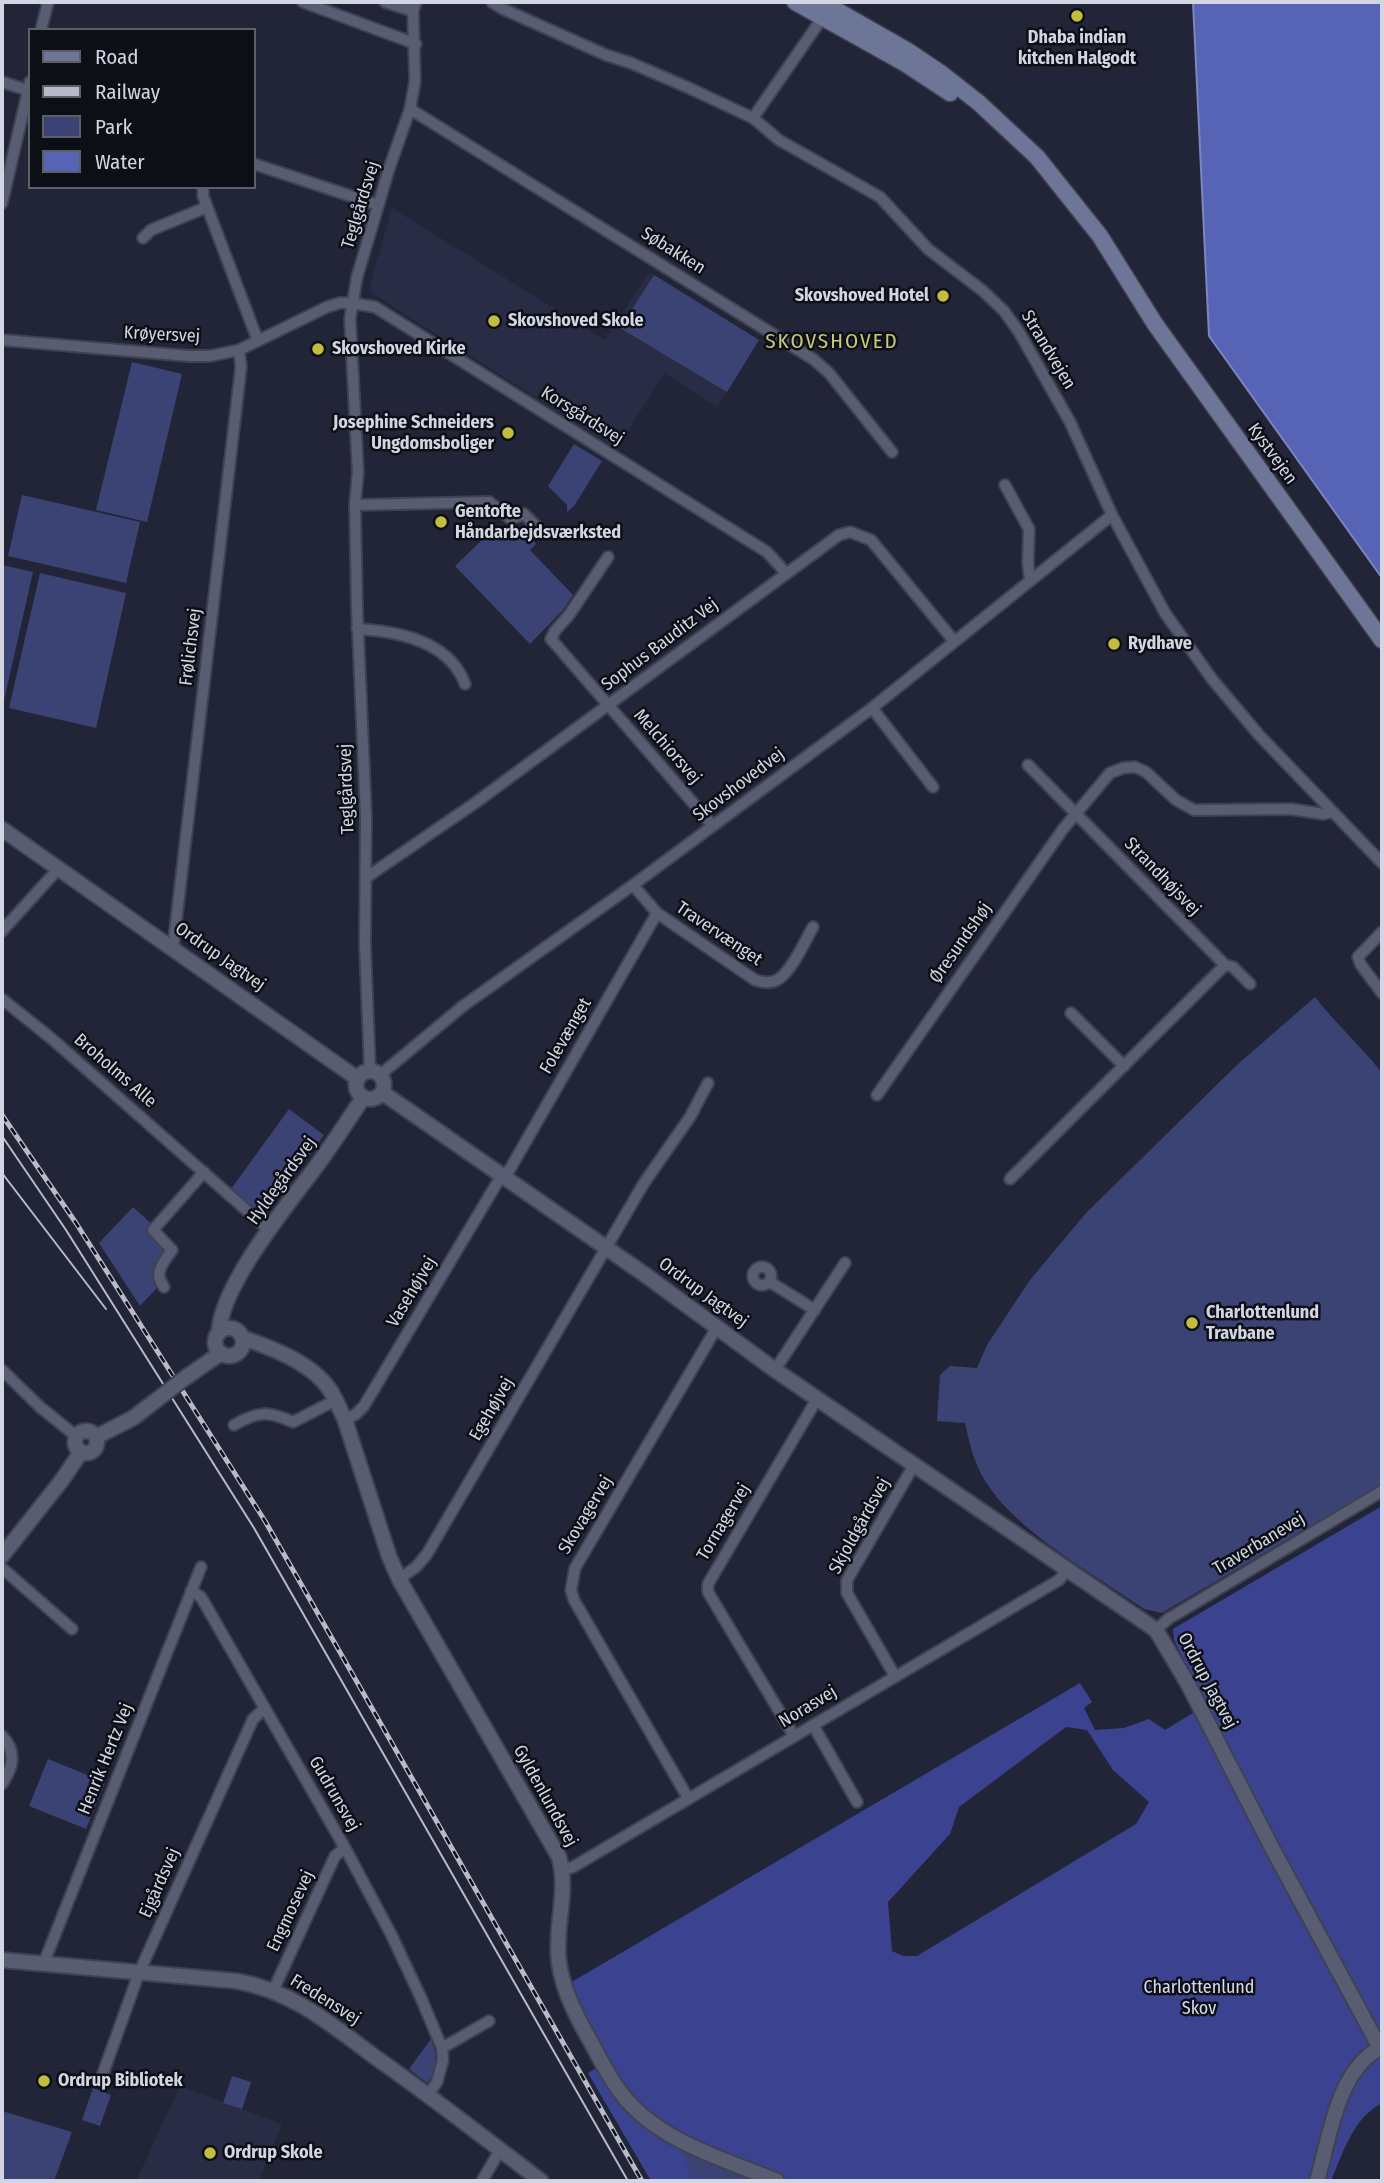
<!DOCTYPE html>
<html>
<head>
<meta charset="utf-8">
<style>
  body { margin:0 }
  #map { position:relative; width:1384px; height:2183px; overflow:hidden; background:#222537; font-family:"Fira Sans Condensed",sans-serif }
  canvas { display:block }
  .frame { position:absolute; inset:0; border:4px solid #d3d6e2; pointer-events:none }
  .legend { position:absolute; left:28px; top:28px; width:228px; height:161px; box-sizing:border-box; background:#0d0f17; border:2px solid #5c5f68; margin:0; padding:9px 12px; list-style:none; font-size:21px; color:#d3d6e2 }
  .legend li { display:flex; align-items:center; gap:14px; height:35px }
  .legend b { width:35px; border:2px solid #5c5f68 }
</style>
</head>
<body>
<div id="map">
<canvas width="1384" height="2183"></canvas>
<div class="frame"></div>
<ul class="legend">
<li><b style="height:9px;background:#6e7698"></b>Road</li>
<li><b style="height:9px;background:#b7bac7"></b>Railway</li>
<li><b style="height:19px;background:#3b4375"></b>Park</li>
<li><b style="height:19px;background:#5763b4"></b>Water</li>
</ul>
</div>
<script>
const ctx = document.querySelector('canvas').getContext('2d');
ctx.lineJoin = 'round';
function fill(path, color) { ctx.fillStyle = color; ctx.fill(path, 'evenodd'); }
function trace(path, color, width, dash) { ctx.strokeStyle = color; ctx.lineWidth = width; ctx.lineCap = dash ? 'butt' : 'round'; ctx.setLineDash(dash || []); ctx.stroke(path); }
function label(font, color, halo, rows, align = 'center') {
  ctx.font = font + ' "Fira Sans Condensed",sans-serif'; ctx.lineWidth = 5; ctx.setLineDash([]); ctx.textBaseline = 'middle'; ctx.strokeStyle = halo; ctx.fillStyle = color; for (const [text, x, y, turn = 0] of rows) {
    ctx.save(); ctx.translate(x, y); ctx.rotate((+turn || 0) * Math.PI / 180); ctx.textAlign = isNaN(turn) ? turn : align; if (halo) ctx.strokeText(text, 0, 0); ctx.fillText(text, 0, 0); ctx.restore();
  }
}
fill(new Path2D(`
  M392,208l213,132 44,-68 110,68 -42,67 -53,-34 -47,76 -244,-155 -3,-9z
  M180,2086l102,38 -23,57h-123z`), '#282d45');
fill(new Path2D(`
  M654,275l105,65 -32,52 -107,-64z
  M132,362l50,12 -35,148 -51,-12z
  M574,444l28,17 -28,45 -7,6v-7l-19,-19z
  M22,495l118,27 -14,61 -118,-27z
  M520,526l16,18 -6,6 43,45 -10,15 -33,34 -75,-78 29,-28 9,-5 12,7z
  M2,565l31,7 -30,133h-1z
  M40,573l86,20 -30,135 -87,-20z
  M1315,997c21,27 46,49 67,76v411l-220,129 -18,-4c-45,-31 -124,-76 -154,-121 -15,-20 -20,-42 -25,-65l-28,-2 3,-46 10,-9 27,2 10,-23 43,-65 56,-67 151,-148z
  M289,1109l35,26 -60,82 -33,-28z
  M133,1207l45,41 -19,23 7,7 -26,28 -41,-63z
  M48,1759l57,23 -19,47 -57,-23z
  M431,2039c6,15 8,32 -4,44l-18,-14z
  M232,2076l19,6 -9,27 -19,-6z
  M93,2088l18,7 -11,31 -18,-6z
  M2,2111l70,21 -18,49h-52z
  M681,2149l77,32h-65z`), '#3b4375');
fill(new Path2D(`
  M1382,1506v597c-28,14 -40,51 -51,78h-573l-76,-31 11,31h-42l-63,-108 20,-12 -38,-78 510,-300 12,19 -8,6 11,22 29,-2 25,-9 16,11 41,-25 -32,-65 -1,-11zM1066,1727l21,3 26,40 36,32 -13,22 -219,132h-14l-11,-5 -4,-49 62,-68 9,-27z`), '#3b4390');
const water = new Path2D(`
  M1193,2h189v576l-173,-242z`);
fill(water, '#5763b4');
trace(water, '#7c86c2', 2);
const minor = new Path2D(`
  M303,2l113,42
  M385,2l28,9
  M492,2l11,7 103,46 25,8 58,25 64,30 26,22 101,57 48,52 55,42 21,20 15,21 51,90 42,93 53,98 47,66 47,56 123,128
  M41,30l7,-28
  M2,82l28,9
  M410,109l403,250 16,14 63,79
  M753,118l72,-104
  M254,164l124,41
  M203,187v9l55,145
  M2,203l28,-121
  M143,238l8,-8 56,-23
  M2,340l187,16h21l29,-6 88,-43 13,-4h11l24,4 392,245 19,21
  M1005,485l24,44 -1,35 2,15
  M355,505l134,-3 22,17 13,-5 15,15
  M608,557l-39,58 -14,16 -4,8 162,187
  M357,629c41,2 92,12 108,55
  M872,708l61,79
  M367,877l108,-74 364,-268 11,-3 21,8 83,101
  M633,885l24,28 98,67c7,2 15,4 22,0 14,-7 28,-39 36,-53
  M2,931l57,-63
  M1382,932l-24,25 3,8 21,28
  M173,948l68,-581 -2,-17
  M1225,965l8,2 17,17
  M2,999l50,40 217,191
  M1071,1013l53,53
  M370,1071l-5,-126 1,-129 -9,-208 -2,-103 3,-33 -8,-153 7,-42 32,-108 21,-60 5,-28 -2,-70 3,-9
  M380,1075l83,-69 170,-121 239,-177 240,-193
  M877,1095l186,-266 47,-56 13,-5 12,-1 11,5 30,28 18,10 97,-1 32,5 10,-2
  M1010,1179l215,-214 -197,-200
  M753 1276a9 9 0 1 1 18 0a9 9 0 1 1-18 0Z
  M770,1282l45,28
  M164,1287c-11,-14 -1,-24 8,-37l-19,-20 51,-58
  M2,1370l38,37 36,29
  M775,1370l70,-107
  M345,1420l11,-6 8,-8 133,-223 13,-14 147,-256
  M234,1425c24,-14 34,-14 59,-3l43,-22
  M2,1568l70,61
  M399,1579l17,-12 11,-13 217,-371 46,-66 18,-34
  M191,1591l10,6 144,251 46,86 30,64 21,50 1,12 -6,22 -9,13
  M1156,1630l12,-11 214,-128
  M895,1676l-48,-83v-13l67,-115
  M813,1725l44,77
  M2,1736c15,15 11,32 0,48
  M794,1736l-86,-144v-8l109,-185
  M688,1798l-114,-198 -3,-10 4,-22 142,-241
  M563,1870l10,-3 486,-287 9,-11
  M43,1965l158,-398
  M273,1991l62,-135 10,-8
  M442,2048l47,-27
  M101,2079l38,-106 114,-254 12,-11
  M482,2181l18,-31`);
const tertiary = new Path2D(`
  M2,829l356,250
  M356 1085a14 14 0 1 1 28 0a14 14 0 1 1-28 0Z
  M383,1093l261,181 131,96 381,260 32,54 83,162 109,202
  M215 1342a14 14 0 1 1 28 0a14 14 0 1 1-28 0Z
  M219,1333c1,-47 70,-130 99,-169 16,-22 30,-44 45,-66
  M243,1338c29,10 69,25 87,52 6,9 10,20 15,30l44,136 10,23 160,278c10,35 -5,70 0,106 4,28 18,55 32,79 9,17 18,35 30,51 36,48 103,66 156,88
  M185,1378l36,-25
  M75 1442a11 11 0 1 1 22 0a11 11 0 1 1-22 0Z
  M96,1437l37,-19 21,-16
  M2,1556l60,-76 19,-28
  M2,1960l234,21c55,9 96,44 139,76 57,40 111,82 166,124
  M1317,2181c13,-44 20,-112 65,-134`);
const secondary = new Path2D(`
  M795,2l111,62 44,29
  M822,2l86,49 34,23 37,29 58,54 63,79 55,88 227,316`);
trace(minor, '#3f4251', 14);
trace(tertiary, '#3f4251', 18);
trace(secondary, '#3f4251', 19);
trace(minor, '#585d72', 10);
trace(tertiary, '#585d72', 14);
trace(secondary, '#6e7698', 16);
trace(new Path2D(`
  M2,1136l64,94 188,298 374,653
  M2,1173l104,136`), '#b7bac7', 2);
const rail = new Path2D(`
  M2,1115l74,108 189,298 377,660`);
trace(rail, '#b7bac7', 5);
trace(rail, '#0d0f17', 2.5, [8]);
const tertiaryBridge = new Path2D(`
  M154,1402l31,-24`);
trace(tertiaryBridge, '#3f4251', 18, []);
trace(tertiaryBridge, '#585d72', 14);
for (const [x, y, r, color] of [
  [1077,16,7,"#c2bd3f"],
  [943,296,7,"#c2bd3f"],
  [494,321,7,"#c2bd3f"],
  [318,349,7,"#c2bd3f"],
  [508,433,7,"#c2bd3f"],
  [441,522,7,"#c2bd3f"],
  [1114,644,7,"#c2bd3f"],
  [1192,1323,7,"#c2bd3f"],
  [44,2081,7,"#c2bd3f"],
  [210,2153,7,"#c2bd3f"]
]) { const dot = new Path2D(); dot.arc(x, y, r, 0, 2 * Math.PI); ctx.fillStyle = color; ctx.fill(dot); trace(dot, '#0d0f17', 2.5); }
label('bold 18px', '#d3d6e2', '#0d0f17', [
  ["Dhaba indian",1077,38,"center"],
  ["kitchen Halgodt",1077,59,"center"],
  ["Skovshoved Hotel",929,296,"right"],
  ["Skovshoved Skole",508,321],
  ["Skovshoved Kirke",332,349],
  ["Josephine Schneiders",494,423,"right"],
  ["Ungdomsboliger",494,444,"right"],
  ["Gentofte",455,512],
  ["Håndarbejdsværksted",455,533],
  ["Rydhave",1128,644],
  ["Charlottenlund",1206,1313],
  ["Travbane",1206,1334],
  ["Ordrup Bibliotek",58,2081],
  ["Ordrup Skole",224,2153]
], 'left');
label('18px', '#d3d6e2', '#0d0f17', [
  ["Teglgårdsvej",361,205,-73],
  ["Søbakken",673,251,32],
  ["Krøyersvej",162,335,3],
  ["Strandvejen",1048,350,59],
  ["Korsgårdsvej",582,416,32],
  ["Kystvejen",1272,454,54],
  ["Sophus Bauditz Vej",660,645,-37],
  ["Frølichsvej",191,647,-83],
  ["Melchiorsvej",667,747,49],
  ["Skovshovedvej",739,785,-37],
  ["Teglgårdsvej",347,789,-92],
  ["Strandhøjsvej",1162,877,46],
  ["Travervænget",719,934,34],
  ["Øresundshøj",961,943,-55],
  ["Ordrup Jagtvej",220,957,35],
  ["Folevænget",566,1036,-60],
  ["Broholms Alle",115,1071,41],
  ["Hyldegårdsvej",282,1181,-54],
  ["Vasehøjvej",412,1292,-59],
  ["Ordrup Jagtvej",703,1293,36],
  ["Egehøjvej",492,1409,-60],
  ["Skovagervej",586,1515,-59],
  ["Tornagervej",724,1522,-59],
  ["Skjoldgårdsvej",860,1526,-61],
  ["Traverbanevej",1259,1544,-31],
  ["Ordrup Jagtvej",1207,1681,62],
  ["Norasvej",808,1707,-31],
  ["Henrik Hertz Vej",106,1759,-68],
  ["Gudrunsvej",334,1794,60],
  ["Gyldenlundsvej",545,1796,61],
  ["Ejgårdsvej",160,1883,-66],
  ["Engmosevej",291,1911,-65],
  ["Fredensvej",325,2000,32]
]);
label('18px', '#d5daf1', '#0d0f17', [
  ["Charlottenlund",1199,1988],
  ["Skov",1199,2009]
]);
ctx.letterSpacing = '2px';
label('21px', '#c9c87a', '#0d0f17', [
  ["SKOVSHOVED",832,342]
]);
ctx.letterSpacing = '0px';
</script>
</body>
</html>
